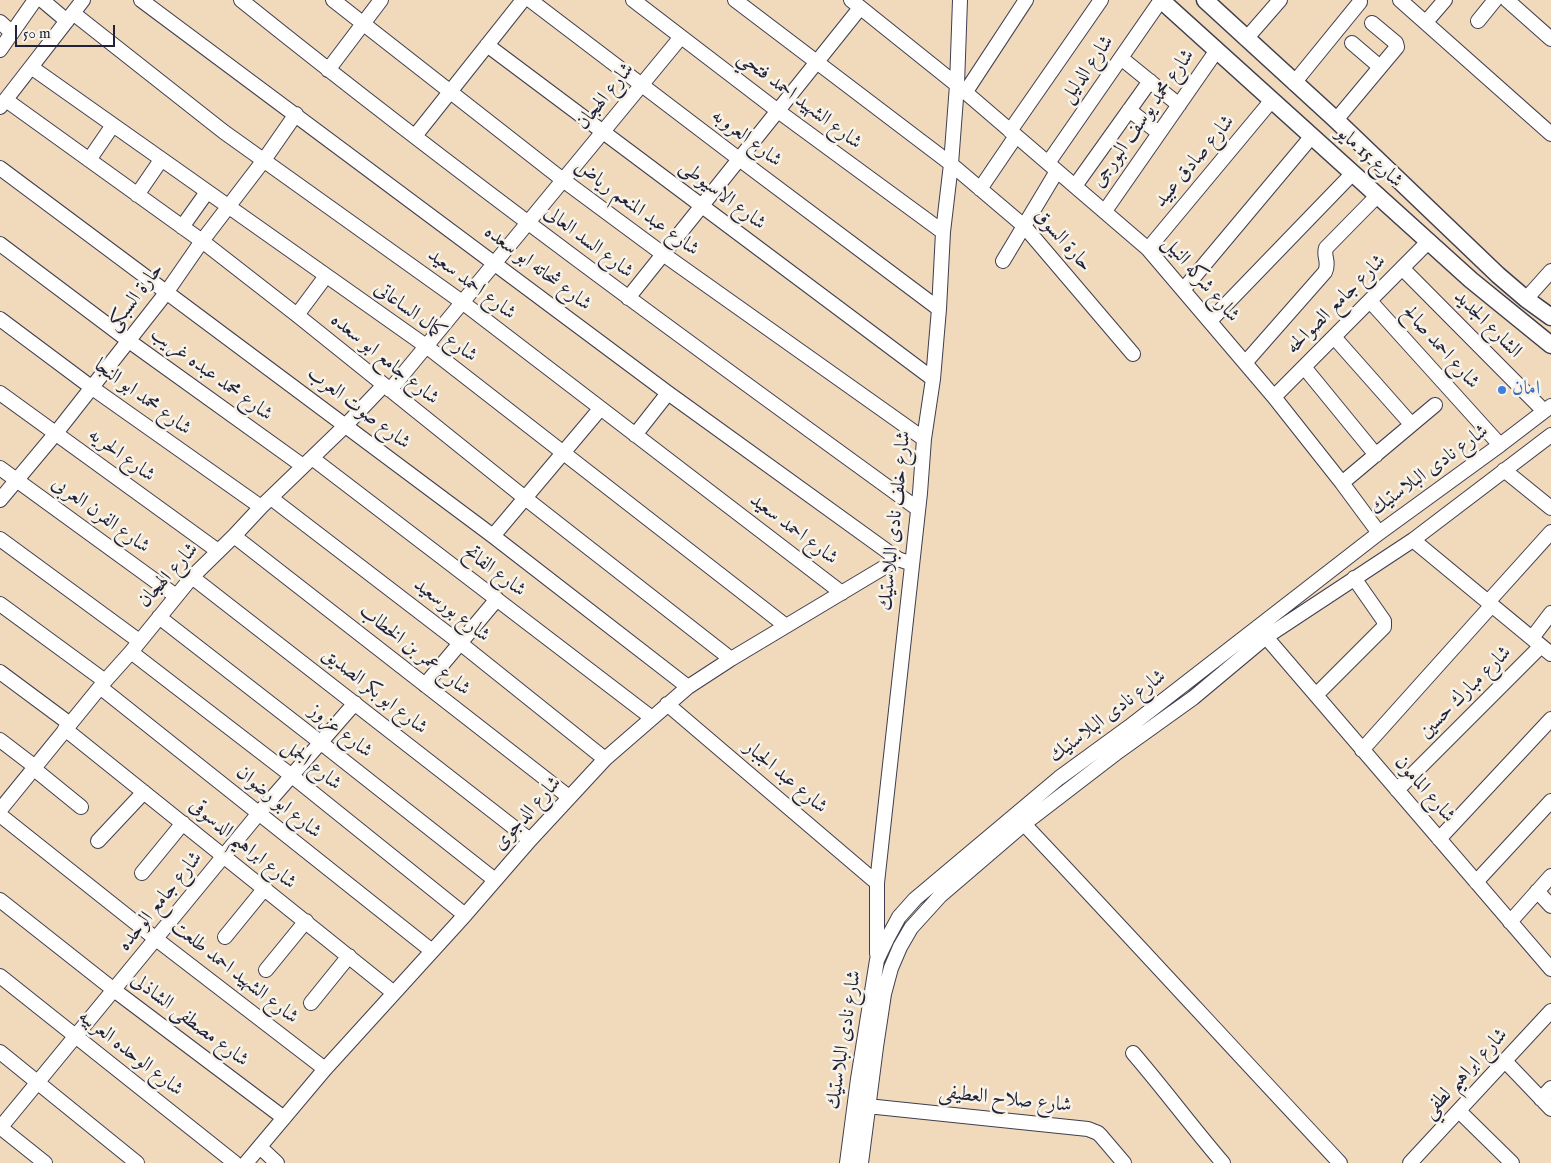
<!DOCTYPE html>
<html>
<head>
<meta charset="utf-8">
<style>
  body { margin:0 }
  #map { position:relative; width:1551px; height:1163px; overflow:hidden; background:#f1dabb; font-family:"IM FELL English",serif }
  canvas { display:block }
  .scale { position:absolute; left:15px; top:25px; width:100px; height:22px; box-sizing:border-box; border:2px solid #22223b; border-top:0; padding-left:6px; font-size:15px; line-height:18px; white-space:nowrap; color:#22223b; -webkit-text-stroke:4px #f7f3e8; paint-order:stroke }
</style>
</head>
<body>
<div id="map">
<canvas width="1551" height="1163"></canvas>
<div class="scale">50 m</div>
</div>
<script>
const ctx = document.querySelector('canvas').getContext('2d');
ctx.lineJoin = 'round';
function trace(path, color, width, dash) { ctx.strokeStyle = color; ctx.lineWidth = width; ctx.lineCap = dash ? 'butt' : 'round'; ctx.setLineDash(dash || []); ctx.stroke(path); }
function label(font, color, halo, rows, align = 'center') {
  ctx.font = font + ' "IM FELL English",Amiri,serif'; ctx.lineWidth = 5; ctx.setLineDash([]); ctx.textBaseline = 'middle'; ctx.strokeStyle = halo; ctx.fillStyle = color; for (const [text, x, y, turn = 0] of rows) {
    ctx.save(); ctx.translate(x, y); ctx.rotate((+turn || 0) * Math.PI / 180); ctx.textAlign = isNaN(turn) ? turn : align; if (halo) ctx.strokeText(text, 0, 0); ctx.fillText(text, 0, 0); ctx.restore();
  }
}
const minor = new Path2D(`
  M42,0l25,21
  M141,0l527,393 230,166 14,5
  M241,0c220,177 448,343 677,509
  M333,0l230,180 100,74 261,185
  M530,0l209,159 200,150
  M633,0l145,111 165,121
  M735,0l216,164 73,62 109,128
  M851,0l106,85 191,164 126,148 68,86 37,50
  M1400,0l151,134
  M1507,0l44,39
  M73,13l151,119 238,170 380,291
  M1478,21l17,-21
  M0,22l12,11
  M1426,22l19,-22
  M1246,39l34,-39
  M1352,43l28,24
  M487,45l446,334
  M0,50l35,-50
  M1121,58l58,47
  M31,67l395,279 360,280
  M328,70l53,-70
  M1294,83l66,-81
  M965,93l61,-93
  M6,100l196,141 95,74 228,183 206,161
  M0,107l83,-107
  M1129,110l30,23
  M1336,120l61,-73 -1,-4 -24,-20
  M1010,131l91,-131
  M415,136l108,-136
  M89,160l24,-35
  M1048,163l113,-163
  M0,168l493,368 195,151
  M1075,186l75,-105
  M980,189l36,-53
  M137,195l24,-35
  M1105,211l112,-161
  M182,227l25,-35
  M0,244l129,97 174,125
  M1148,249l124,-149
  M1003,261l54,-90
  M1402,268l142,143
  M1183,290l129,-154
  M628,298l232,-290
  M1526,299l25,-28
  M1370,301l130,144
  M297,315l29,-39
  M0,319l91,68 170,120
  M1210,321l143,-148
  M1334,337l77,87
  M1245,363l80,-91c5,-10 -2,-15 1,-24l52,-53
  M1304,367l72,88
  M390,390l291,-353
  M0,393l218,158
  M1274,397l155,-156
  M635,435l33,-42
  M312,458l340,260
  M0,468l176,128
  M1504,470l47,38
  M1342,483l93,-78
  M271,498l189,145 145,116
  M0,500l56,-67 110,-140 36,-52 62,-81 32,-46
  M234,536l335,261
  M493,536l107,-127
  M0,539l139,102
  M1413,540l138,114
  M192,577l338,263
  M1488,602l63,-70
  M0,604l105,77
  M159,617l161,125 175,138
  M1266,637l285,332
  M1532,638l19,-25
  M131,652l161,124 173,139
  M0,672l70,52
  M425,685l72,-86
  M100,687l332,264
  M1316,695l68,-68v-6l-30,-43
  M667,704l210,179
  M65,729l329,264
  M0,740l34,26
  M1362,750l130,-145
  M33,768l48,39
  M1397,790l144,-144
  M0,810l105,-129 26,-29 61,-75 42,-41 27,-29 85,-82 38,-40
  M0,815l156,124 169,130
  M1024,824c106,112 210,226 316,339
  M1439,839l112,-120
  M98,841l46,-49
  M142,873l41,-50
  M1476,882l75,-81
  M1537,891l14,15
  M0,900l114,90 170,128
  M1510,922l41,-46
  M225,937l40,-49
  M877,954v-71l43,-390 4,-54 9,-60 6,-70 4,-77 8,-68 6,-79 3,-85
  M266,970l40,-49
  M0,976l235,187
  M311,1003l38,-47
  M0,1052l137,111
  M1133,1053c31,36 59,74 90,110
  M1505,1061l46,48
  M1541,1099l10,-11
  M867,1106l221,23 10,4 3,3 23,27
  M1459,1111l53,52
  M0,1127l45,36
  M0,1128l259,-315 96,-110
  M260,1147l17,16
  M246,1163l79,-94 140,-154 65,-75 75,-81 83,-72 43,-28 167,-100
  M847,1163l11,-84 19,-119 10,-21 12,-22 16,-18 144,-121 70,-51 250,-194 121,-88 51,-39
  M861,1163l15,-116 8,-53 7,-26 9,-21 11,-19 29,-32 84,-72 95,-73 74,-53 73,-61 147,-97 138,-105
  M1410,1163l141,-152`);
const major = new Path2D(`
  M1161,0l310,280 80,65
  M1205,0l131,120 162,155 28,24 25,18`);
trace(minor, '#413e4e', 16);
trace(major, '#413e4e', 19);
trace(minor, '#fff', 14);
trace(major, '#fff', 16);
for (const [x, y, r, color] of [
  [1502,390,5,"#3f7fe0"]
]) { const dot = new Path2D(); dot.arc(x, y, r, 0, 2 * Math.PI); ctx.fillStyle = color; ctx.fill(dot); trace(dot, '#f7f3e8', 2); }
label('20px', '#22223b', '#f7f3e8', [
  ["شارع الدليل",1088,70,-55],
  ["شارع الهجان",606,97,-51],
  ["شارع الشهيد احمد فتحي",799,101,37],
  ["شارع محمد يوسف البورجى",1144,119,-55],
  ["شارع العروبه",746,139,37],
  ["شارع 15 مايو",1369,158,42],
  ["شارع صادق عبيد",1195,162,-50],
  ["شارع الاسيوطى",722,196,37],
  ["شارع عبد المنعم رياض",636,209,36],
  ["حارة السوق",1062,241,48],
  ["شارع السد العالى",588,243,37],
  ["شارع شحاته ابو سعده",537,269,37],
  ["شارع شركه النيل",1200,280,49],
  ["شارع احمد سعيد",471,285,37],
  ["حارة السبكى",136,298,-53],
  ["شارع جامع الصوالحه",1337,305,-45],
  ["شارع كمال الساعاتى",425,323,36],
  ["الشارع الجديد",1487,325,45],
  ["شارع احمد صالح",1440,348,48],
  ["شارع جامع ابو سعده",384,360,39],
  ["شارع محمد عبده غريب",211,375,36],
  ["شارع محمد ابو النجا",142,398,36],
  ["شارع صوت العرب",358,409,37],
  ["شارع الحريه",121,456,36],
  ["شارع نادى البلاستيك",1430,471,-36],
  ["شارع الفرن العربى",100,516,36],
  ["شارع خلف نادى البلاستيك",896,521,-84],
  ["شارع احمد سعيد",793,530,37],
  ["شارع الفاتح",494,572,37],
  ["شارع الهجان",169,576,-48],
  ["شارع بورسعيد",451,611,38],
  ["شارع عمر بن الخطاب",414,651,38],
  ["شارع ابو بكر الصديق",374,692,38],
  ["شارع مبارك حسين",1466,693,-45],
  ["شارع نادى البلاستيك",1108,717,-37],
  ["شارع عزوز",340,732,38],
  ["شارع الجمل",311,766,38],
  ["شارع عبد الجبار",785,778,40],
  ["شارع المامون",1424,790,49],
  ["شارع ابو رضوان",278,803,39],
  ["شارع الدجوى",528,814,-48],
  ["شارع ابراهيم الدسوقى",242,845,39],
  ["شارع جامع الوحده",161,902,-51],
  ["شارع الشهيد احمد طلعت",234,973,38],
  ["شارع مصطفى الشاذلى",189,1021,37],
  ["شارع نادى البلاستيك",845,1040,-81],
  ["شارع الوحده العربيه",130,1054,38],
  ["شارع ابراهيم لطفي",1466,1074,-47],
  ["شارع صلاح العطيفى",1005,1100,6]
]);
label('20px', '#366cbe', '#f7f3e8', [
  ["امان",1512,390]
], 'left');
</script>
</body>
</html>
